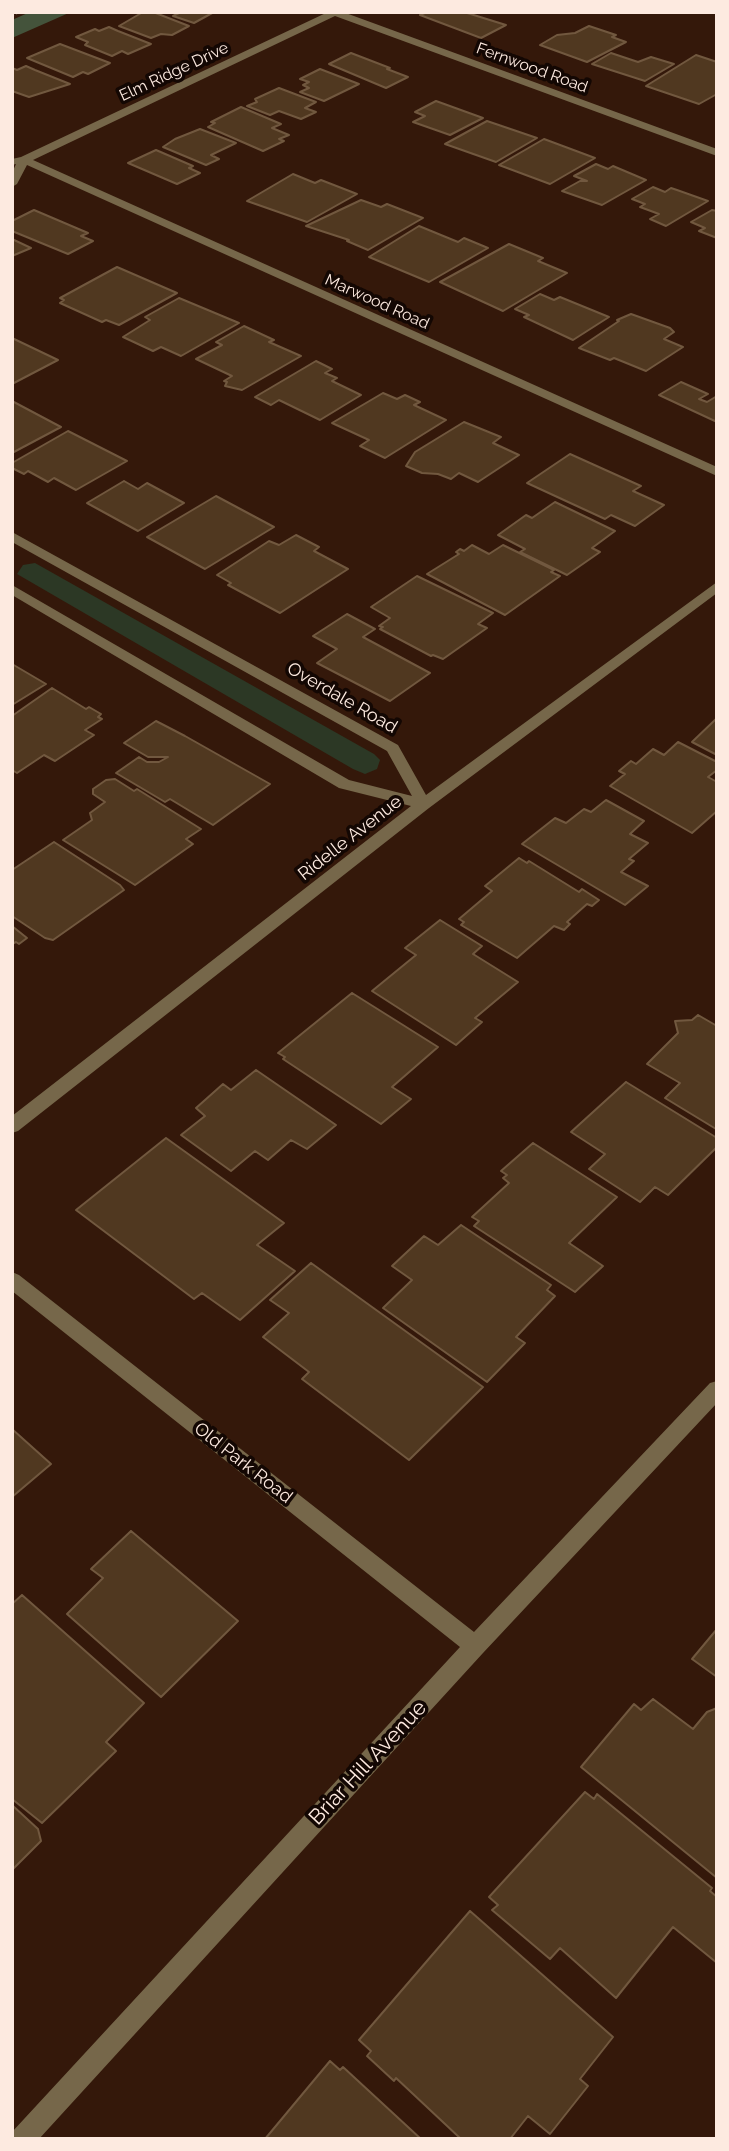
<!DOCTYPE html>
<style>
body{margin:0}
#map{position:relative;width:729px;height:2151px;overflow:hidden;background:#34180a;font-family:Raleway,sans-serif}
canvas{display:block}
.frame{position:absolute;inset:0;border:14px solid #fdeae0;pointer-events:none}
</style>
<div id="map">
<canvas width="729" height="2151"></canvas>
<div class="frame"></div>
</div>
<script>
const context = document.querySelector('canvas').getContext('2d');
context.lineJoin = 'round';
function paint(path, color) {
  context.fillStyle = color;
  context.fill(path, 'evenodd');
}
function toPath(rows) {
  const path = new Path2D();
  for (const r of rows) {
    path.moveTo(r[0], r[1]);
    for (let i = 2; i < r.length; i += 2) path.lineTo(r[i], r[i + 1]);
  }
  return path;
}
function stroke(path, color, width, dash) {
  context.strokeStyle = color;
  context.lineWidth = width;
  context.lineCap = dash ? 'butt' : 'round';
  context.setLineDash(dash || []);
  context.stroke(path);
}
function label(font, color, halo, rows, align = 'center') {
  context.font = font + ' Raleway,sans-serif';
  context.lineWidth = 7;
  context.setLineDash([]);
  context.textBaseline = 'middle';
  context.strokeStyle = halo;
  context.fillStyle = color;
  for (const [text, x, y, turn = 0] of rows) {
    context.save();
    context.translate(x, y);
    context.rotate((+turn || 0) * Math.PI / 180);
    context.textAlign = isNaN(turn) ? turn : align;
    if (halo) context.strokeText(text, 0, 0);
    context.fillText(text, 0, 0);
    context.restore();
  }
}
paint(toPath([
 [35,563,374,754,380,760,377,769,365,774,353,769,17,574,23,565]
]), '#2c3825');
paint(toPath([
 [30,12,71,12,12,38,12,20]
]), '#44533b');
const building = toPath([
 [143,12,153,12,189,26,172,35,161,34,151,38,119,26,143,12],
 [181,12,214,12,194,23,173,16,181,12],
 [427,12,464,12,506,25,481,38,420,15,427,12],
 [589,26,616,35,612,37,626,42,587,62,540,45,557,35,575,33,589,26],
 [109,27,118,31,151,44,128,54,122,51,112,56,85,45,88,42,76,37,95,29,99,31,109,27],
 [60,44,110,63,88,74,83,72,73,77,27,58,60,44],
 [351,53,390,68,387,69,408,77,386,88,329,64,351,53],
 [611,53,638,62,651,57,674,64,645,81,592,64,611,53],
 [696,55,717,62,717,94,699,104,646,86,696,55],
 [26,66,35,70,70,84,29,97,12,91,12,68,17,70,26,66],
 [320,69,359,84,324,101,300,92,309,88,303,85,309,82,300,79,320,69],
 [279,88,316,102,305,108,316,112,301,119,279,111,270,115,247,106,257,102,255,99,279,88],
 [436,101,483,118,450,135,413,122,425,116,415,112,436,101],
 [241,107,281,124,272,128,289,135,279,139,284,141,263,151,208,127,215,123,211,122,241,107],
 [487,121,537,138,496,162,445,144,487,121],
 [200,129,236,143,211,155,219,159,206,165,163,147,175,139,200,129],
 [544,139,595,158,550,184,499,165,544,139],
 [156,150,193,166,189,168,200,173,177,184,128,163,156,150],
 [596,164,608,169,613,166,646,180,602,205,562,191,580,181,587,181,574,176,596,164],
 [293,174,315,183,321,180,357,194,307,222,247,201,293,174],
 [653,187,665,192,671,188,677,190,708,201,666,226,650,219,659,214,640,207,645,204,632,199,653,187],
 [361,200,381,207,387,204,423,218,368,250,347,241,349,240,306,226,361,200],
 [34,210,88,233,81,236,93,241,68,254,12,231,12,221,34,210],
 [712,210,717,211,717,238,699,231,705,228,691,222,712,210],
 [419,226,458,242,464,238,488,248,429,282,369,257,419,226],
 [12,239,31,248,12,256,12,239],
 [509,244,543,258,538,261,567,273,503,311,440,282,509,244],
 [117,267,177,293,119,325,106,320,102,322,60,303,64,300,60,298,117,267],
 [540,294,554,300,560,297,609,317,573,340,524,317,529,315,515,309,540,294],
 [179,298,239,323,181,356,161,347,153,351,123,337,150,320,145,317,179,298],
 [631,314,670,328,674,332,664,339,683,347,646,371,614,358,610,360,579,348,619,321,617,320,631,314],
 [244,326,274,340,269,342,301,356,242,390,225,386,227,382,224,381,232,376,196,359,222,345,216,342,244,326],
 [12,338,58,360,12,384,12,338],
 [316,361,332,369,325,373,337,378,332,381,361,395,320,420,279,400,271,405,255,397,316,361],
 [681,382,708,394,699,399,707,402,717,396,717,422,659,395,681,382],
 [383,393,397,399,405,395,420,402,414,405,446,420,385,458,360,446,369,440,332,423,383,393],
 [12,401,61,427,12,453,12,401],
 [464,422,501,437,493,443,519,455,478,482,459,473,451,479,438,474,422,473,406,466,415,452,464,422],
 [68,431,127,461,76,490,54,478,48,482,28,471,24,474,12,468,12,463,68,431],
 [570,454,641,486,633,491,664,505,635,526,611,515,605,519,527,483,570,454],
 [124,481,138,489,147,483,184,503,138,531,87,503,124,481],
 [216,496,274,527,205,569,147,537,216,496],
 [555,502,615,531,592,548,600,552,567,575,520,552,525,549,498,535,526,515,532,518,555,502],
 [296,535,319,547,314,551,348,569,280,613,228,585,231,583,217,575,269,541,279,545,296,535],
 [472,545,489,554,503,545,554,570,551,572,560,576,505,615,427,574,459,554,456,552,460,549,464,551,472,545],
 [417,576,493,613,478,624,487,628,443,659,433,655,431,656,380,629,383,627,379,626,390,618,371,607,417,576],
 [347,614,375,629,363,637,430,673,390,701,317,663,337,649,313,636,347,614],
 [12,664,46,684,12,705,12,664],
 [52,688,86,709,89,707,101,714,98,717,102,719,85,730,94,735,55,761,44,755,17,773,12,770,12,716,52,688],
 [717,718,717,755,692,742,717,718],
 [156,721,185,736,270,784,213,825,170,799,165,802,116,773,139,757,147,762,159,762,168,757,148,757,124,743,156,721],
 [678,742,717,762,717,770,708,777,717,782,717,811,692,833,610,786,625,774,619,771,631,761,636,764,653,749,664,755,678,742],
 [115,779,134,791,137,789,201,829,186,839,193,844,135,885,63,840,92,820,90,813,105,802,93,794,93,789,106,780,115,779],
 [606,800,644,821,630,834,648,843,629,859,634,861,621,872,648,886,625,905,522,844,555,818,566,823,584,809,591,812,606,800],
 [54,842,120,885,124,890,53,940,45,938,12,916,12,870,54,842],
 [519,858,527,863,529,861,579,892,582,889,599,900,592,906,587,904,567,922,570,924,564,930,554,926,517,958,461,925,464,922,459,919,492,891,485,886,519,858],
 [440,920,482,946,473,954,518,982,475,1018,482,1022,456,1045,372,991,416,955,405,948,440,920],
 [12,926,27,938,19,944,16,942,12,944,12,926],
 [352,993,438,1047,392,1087,411,1099,381,1124,283,1059,285,1057,278,1053,352,993],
 [698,1015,717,1026,716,1129,665,1098,680,1083,647,1064,678,1033,675,1021,692,1020,698,1015],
 [256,1070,336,1125,307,1149,291,1140,268,1160,255,1151,231,1171,181,1135,205,1116,196,1108,223,1084,231,1090,256,1070],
 [626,1082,717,1138,717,1147,668,1195,655,1187,640,1202,589,1169,605,1154,571,1132,626,1082],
 [166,1138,284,1223,257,1245,295,1271,240,1320,202,1293,194,1299,76,1210,166,1138],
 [533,1143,617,1197,569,1243,603,1266,575,1292,474,1226,479,1221,472,1217,509,1183,503,1178,507,1175,501,1171,533,1143],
 [461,1225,551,1285,547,1290,555,1296,516,1337,525,1343,487,1382,383,1308,412,1280,392,1266,424,1236,438,1245,461,1225],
 [311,1263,483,1387,409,1460,302,1379,309,1372,263,1337,289,1313,270,1300,311,1263],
 [12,1429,51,1464,12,1497,12,1429],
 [131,1531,238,1621,161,1697,67,1614,103,1578,91,1569,131,1531],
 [22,1595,144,1703,106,1742,116,1751,42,1823,12,1799,12,1604,22,1595],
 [717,1629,717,1677,692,1659,717,1629],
 [653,1699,693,1729,707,1712,717,1708,717,1878,581,1767,634,1704,641,1710,653,1699],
 [585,1792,594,1799,597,1794,712,1888,710,1891,717,1897,717,1963,673,1927,616,1998,560,1948,550,1959,492,1910,498,1905,489,1897,585,1792],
 [12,1805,38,1829,41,1841,12,1870,12,1805],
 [470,1911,613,2037,580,2079,588,2086,550,2134,528,2116,510,2139,461,2139,396,2078,394,2081,367,2056,371,2051,359,2040,470,1911],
 [330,2061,340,2070,343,2067,421,2139,265,2139,330,2061]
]);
paint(building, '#503820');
stroke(building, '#71583f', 2);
stroke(toPath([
 [12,15,19,12]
]), '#866d61', 2.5, [2, 2]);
paint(toPath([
 [328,12,343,12,717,149,717,156,335,16,33,160,717,467,717,476,27,165,17,184,12,187,12,173,16,164,12,165,12,159,21,157,328,12],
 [12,532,398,745,426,795,717,582,717,593,429,808,18,1131,12,1133,12,1116,411,806,339,788,12,595,12,585,349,780,412,796,387,751,12,542,12,532],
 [12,1272,19,1275,474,1632,710,1383,717,1381,717,1403,483,1653,39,2139,12,2139,12,2132,460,1647,12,1291,12,1272]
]), '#76674a');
label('16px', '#fdeae0', '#130703', [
 ["Fernwood Road",532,68,20],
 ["Elm Ridge Drive",174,72,-25],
 ["Marwood Road",377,302,24]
]);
label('18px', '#fdeae0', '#130703', [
 ["Overdale Road",342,698,30],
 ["Ridelle Avenue",350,838,-38],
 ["Old Park Road",243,1463,38]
]);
label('21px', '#fdeae0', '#130703', [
 ["Briar Hill Avenue",368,1763,-47]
]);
</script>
